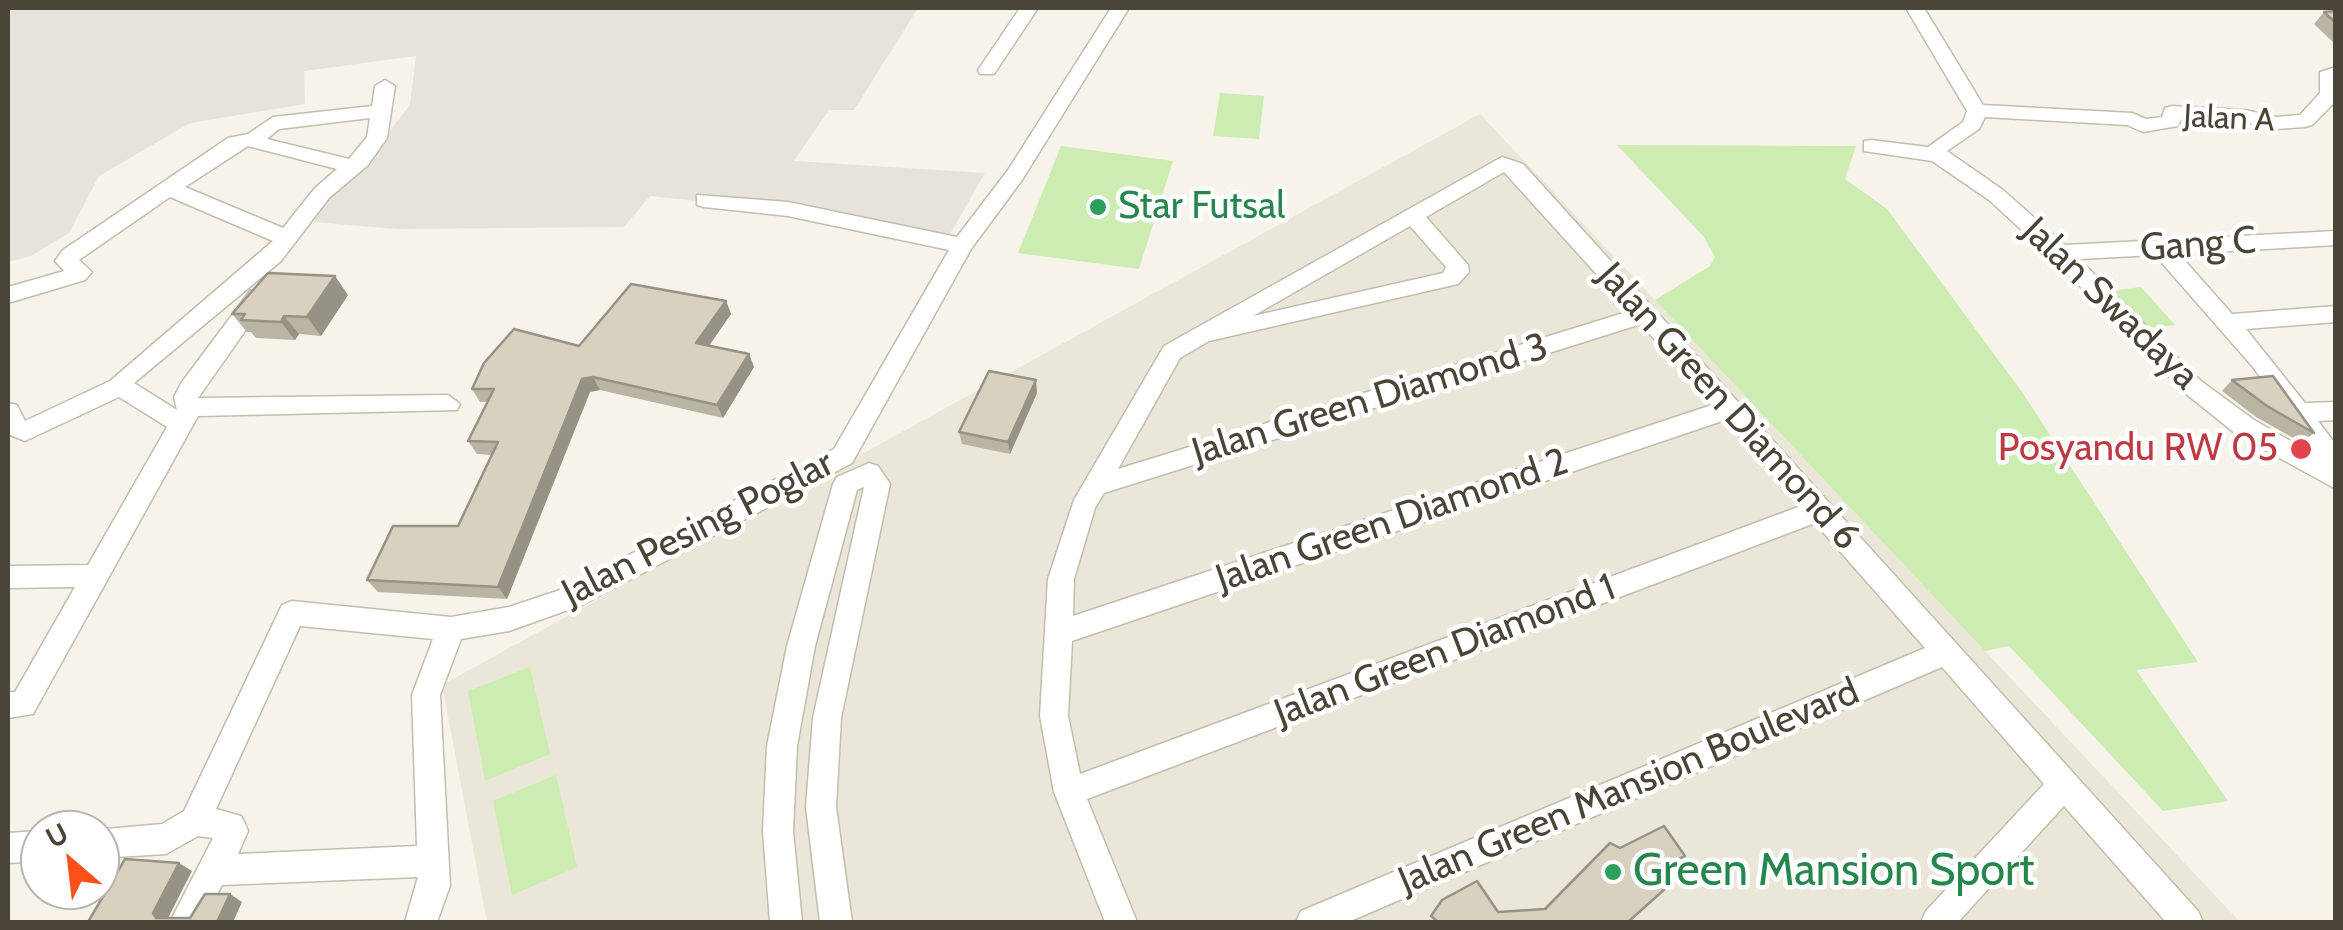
<!DOCTYPE html>
<style>
body{margin:0}
#map{position:relative;width:2343px;height:930px;overflow:hidden;background:#f6f3eb;font-family:Cabin,sans-serif}
canvas{display:block}
.frame{position:absolute;inset:0;border:10px solid #4b4538;pointer-events:none}
.north{position:absolute;left:20px;top:810px;width:100px;height:100px;box-sizing:border-box;background:#fff;border:2px solid #b7b5af;border-radius:50%;rotate:332deg;font-size:28px;font-weight:700;line-height:40px;text-align:center;color:#4b4538}
.north::after{content:'';display:block;margin:auto;width:35px;height:45px;background:#ff4f18;clip-path:polygon(50% 0,100% 100%,50% 72%,0 100%)}
</style>
<div id="map">
<canvas width="2343" height="930"></canvas>
<div class="frame"></div>
<div class="north">U</div>
</div>
<script>
const context = document.querySelector('canvas').getContext('2d');
context.lineJoin = 'round';
function paint(path, color) {
  context.fillStyle = color;
  context.fill(path, 'evenodd');
}
function toPath(rows) {
  const path = new Path2D();
  for (const r of rows) {
    path.moveTo(r[0], r[1]);
    for (let i = 2; i < r.length; i += 2) path.lineTo(r[i], r[i + 1]);
  }
  return path;
}
function stroke(path, color, width, dash) {
  context.strokeStyle = color;
  context.lineWidth = width;
  context.lineCap = dash ? 'butt' : 'round';
  context.setLineDash(dash || []);
  context.stroke(path);
}
function label(font, color, halo, rows, align = 'center') {
  context.font = font + ' Cabin,sans-serif';
  context.lineWidth = 9;
  context.setLineDash([]);
  context.textBaseline = 'middle';
  context.strokeStyle = halo;
  context.fillStyle = color;
  for (const [text, x, y, turn = 0] of rows) {
    context.save();
    context.translate(x, y);
    context.rotate((+turn || 0) * Math.PI / 180);
    context.textAlign = isNaN(turn) ? turn : align;
    if (halo) context.strokeText(text, 0, 0);
    context.fillText(text, 0, 0);
    context.restore();
  }
}
paint(toPath([
 [1480,114,2240,922,487,922,442,685]
]), '#eae6d8');
paint(toPath([
 [8,8,918,8,854,110,829,110,794,161,985,173,943,246,782,210,650,196,624,227,397,229,314,222,332,186,377,147,410,105,416,56,304,71,305,104,190,123,99,176,69,233,31,256,8,262]
]), '#e6e2dc');
paint(toPath([
 [1220,93,1264,96,1259,139,1213,136],
 [1617,145,1856,146,1845,179,1887,209,2022,392,2198,662,2136,670,2228,801,2163,811,2009,646,1985,651,1655,300,1710,266,1715,257,1704,237],
 [1061,146,1173,161,1139,269,1018,253],
 [2141,287,2175,325,2143,329,2110,291],
 [530,667,550,754,485,781,468,691],
 [556,775,577,867,512,895,493,801]
]), '#cdecb2');
const street = toPath([
 [1020,8,1038,8,994,74,980,74,978,70,1020,8],
 [1111,8,1129,8,1022,180,971,249,852,463,582,605,509,631,461,639,440,695,450,886,437,922,405,922,418,877,222,885,203,922,170,922,213,838,198,836,166,854,100,858,100,830,95,830,162,824,184,811,282,605,292,601,451,617,509,607,563,589,834,449,949,250,788,216,704,207,697,205,697,195,788,202,957,237,1008,170,1111,8],
 [300,626,433,639,412,695,417,846,238,854,248,831,244,821,241,816,216,809,300,626],
 [1906,8,1924,8,1983,105,2132,113,2146,119,2162,117,2165,108,2172,106,2245,110,2276,117,2300,115,2320,93,2320,72,2336,67,2336,101,2312,125,2305,127,2276,129,2245,122,2181,119,2178,126,2143,132,2127,125,1985,117,1979,129,1947,151,2003,190,2065,245,2336,231,2336,245,2179,254,2232,314,2336,306,2336,322,2246,329,2305,403,2336,402,2336,420,2318,421,2336,445,2336,489,2236,434,2185,393,2052,258,1989,200,1932,161,1864,151,1864,141,1871,140,1928,147,1963,122,1967,111,1906,8],
 [2155,255,2253,367,2315,455,2254,420,2201,381,2079,259,2155,255],
 [385,80,395,86,387,138,368,165,329,198,281,261,134,383,177,410,174,397,182,382,250,291,258,289,269,297,198,398,448,395,460,404,457,410,198,416,33,714,8,718,8,692,15,692,75,587,8,588,8,566,88,565,167,427,119,397,25,441,8,434,8,403,17,405,25,421,110,381,273,241,170,197,79,260,92,272,85,280,8,303,8,287,64,271,55,261,63,250,228,138,248,134,273,117,372,106,375,86,385,80],
 [370,118,367,137,349,159,267,139,279,129,370,118],
 [248,146,337,169,315,188,283,228,185,187,248,146],
 [1502,157,1523,164,2198,911,2203,922,2166,922,2064,806,1958,922,1921,922,1926,911,2044,784,1942,667,1348,922,1296,922,1301,911,1925,648,1815,523,1087,799,1137,922,1105,922,1054,792,1040,716,1048,579,1074,500,1164,346,1502,157],
 [1504,172,1630,311,1118,469,1180,358,1209,341,1458,284,1469,272,1468,265,1426,217,1504,172],
 [1410,226,1446,267,1443,273,1253,316,1410,226],
 [1641,324,1712,405,1073,616,1074,579,1095,508,1104,493,1641,324],
 [1725,420,1801,506,1080,774,1068,716,1072,641,1725,420],
 [869,463,878,466,890,484,841,718,836,807,852,922,820,922,806,807,813,718,864,487,857,490,815,646,797,746,793,831,802,922,770,922,763,831,767,746,787,646,833,484,837,477,869,463],
 [40,831,40,861,8,863,8,833,40,831]
]);
stroke(street, '#c2bdac', 3);
paint(street, '#fff');
paint(toPath([
 [2336,11,2336,43,2334,43,2314,24,2324,12],
 [348,295,321,336,299,334,295,340,256,338,251,332,247,332,232,314],
 [726,301,731,314,709,345,749,354,754,367,723,418,600,390,590,392,507,599,378,592,367,580,458,526,492,455,477,454,468,441,488,402,480,402,472,389,579,346],
 [2232,380,2314,433,2302,443,2256,417,2222,391],
 [1037,393,1010,454,962,444,959,432]
]), '#bab4a4');
paint(toPath([
 [335,276,348,295,321,336,307,317],
 [726,301,731,314,702,356,696,343],
 [284,316,299,334,295,340,281,322],
 [749,354,754,367,723,418,717,405],
 [593,377,600,390,590,392,507,599,498,587,582,379],
 [1036,380,1037,393,1010,454,1008,442],
 [1685,856,1681,861,1648,877,1652,872],
 [179,863,192,871,167,920,156,918,153,913],
 [230,894,242,902,233,922,217,922]
]), '#979286');
const building = toPath([
 [2336,11,2336,23,2324,12,2336,11],
 [268,273,335,276,307,317,284,316,281,322,241,320,245,314,232,314,268,273],
 [631,284,726,301,696,343,749,354,717,405,593,377,582,379,498,587,367,580,393,526,458,526,498,442,468,441,494,389,472,389,484,363,514,329,579,346,631,284],
 [989,371,1036,380,1008,442,959,432,989,371],
 [2273,376,2314,433,2267,406,2232,380,2273,376],
 [1664,826,1685,856,1652,872,1666,888,1628,922,1438,922,1431,916,1442,900,1477,881,1498,912,1545,909,1610,843,1620,848,1664,826],
 [125,859,179,863,153,913,156,918,190,918,205,894,230,894,217,922,88,922,125,859]
]);
paint(building, '#d8d1bf');
stroke(building, '#979286', 2.5);
for (const [x, y, r, color] of [
 [1098,207,10,"#2e9e5b"],
 [2301,449,12,"#e0444e"],
 [1613,872,10,"#2e9e5b"]
]) {
  const dot = new Path2D();
  dot.arc(x, y, r, 0, 2 * Math.PI);
  context.fillStyle = color;
  context.fill(dot);
  stroke(dot, '#fff', 4);
}
label('32px', '#4b4538', '#fff', [
 ["Jalan A",2229,119,3]
]);
label('38px', '#27864d', '#fff', [
 ["Star Futsal",1118,207]
], 'left');
label('38px', '#4b4538', '#fff', [
 ["Gang C",2198,245,-4],
 ["Jalan Swadaya",2110,304,44],
 ["Jalan Green Diamond 3",1370,400,-17],
 ["Jalan Green Diamond 6",1728,407,48],
 ["Jalan Green Diamond 2",1392,521,-19],
 ["Jalan Pesing Poglar",698,529,-27],
 ["Jalan Green Diamond 1",1445,651,-21],
 ["Jalan Green Mansion Boulevard",1629,787,-23]
]);
label('38px', '#be3a42', '#fff', [
 ["Posyandu RW 05",2278,449]
], 'right');
label('45px', '#27864d', '#fff', [
 ["Green Mansion Sport",1633,872]
], 'left');
</script>
